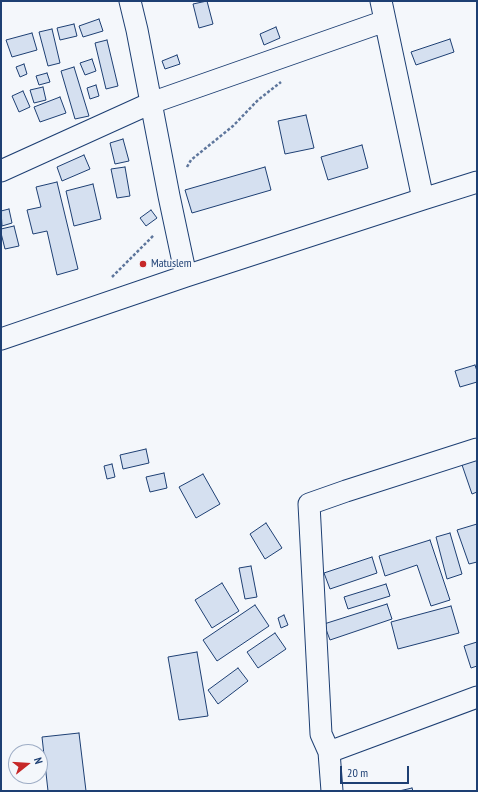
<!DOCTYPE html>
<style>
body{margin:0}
#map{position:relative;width:478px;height:792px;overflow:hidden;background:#f4f7fb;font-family:"PT Sans Narrow",sans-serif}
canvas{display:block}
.frame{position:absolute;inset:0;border:2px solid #1d3f73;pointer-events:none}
.north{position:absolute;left:8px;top:744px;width:40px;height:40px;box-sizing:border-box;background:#f4f7fb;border:1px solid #9eadc5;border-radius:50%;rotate:73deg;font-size:11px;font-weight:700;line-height:16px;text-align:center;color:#1d3f73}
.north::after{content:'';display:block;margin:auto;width:14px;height:18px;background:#c62828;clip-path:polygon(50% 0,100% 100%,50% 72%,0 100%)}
.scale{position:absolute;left:340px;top:766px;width:69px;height:18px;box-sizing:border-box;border:2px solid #1d3f73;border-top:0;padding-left:5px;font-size:12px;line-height:14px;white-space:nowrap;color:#1d3f73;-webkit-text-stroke:3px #f4f7fb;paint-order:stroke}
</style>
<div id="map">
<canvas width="478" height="792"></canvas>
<div class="frame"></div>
<div class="north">N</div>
<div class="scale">20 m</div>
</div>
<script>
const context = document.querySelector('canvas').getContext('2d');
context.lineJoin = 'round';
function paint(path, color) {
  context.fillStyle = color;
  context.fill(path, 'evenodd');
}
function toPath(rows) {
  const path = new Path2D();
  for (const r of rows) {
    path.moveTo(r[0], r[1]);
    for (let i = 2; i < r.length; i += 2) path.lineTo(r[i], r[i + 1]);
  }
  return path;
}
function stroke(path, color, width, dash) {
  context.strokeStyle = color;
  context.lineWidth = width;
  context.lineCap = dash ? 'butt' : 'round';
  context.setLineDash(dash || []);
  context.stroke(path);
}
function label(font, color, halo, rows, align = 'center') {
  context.font = font + ' "PT Sans Narrow",sans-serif';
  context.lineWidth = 3;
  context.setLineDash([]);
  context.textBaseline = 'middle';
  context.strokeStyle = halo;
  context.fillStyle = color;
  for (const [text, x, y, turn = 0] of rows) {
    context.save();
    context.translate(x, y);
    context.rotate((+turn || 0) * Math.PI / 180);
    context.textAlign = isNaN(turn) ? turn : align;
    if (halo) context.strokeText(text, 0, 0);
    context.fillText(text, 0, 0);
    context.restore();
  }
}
const building = toPath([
 [207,1,213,24,199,28,193,4,207,1],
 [99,19,103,31,83,37,79,26,99,19],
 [74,24,77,36,60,40,57,28,74,24],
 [276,27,280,38,264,45,260,34,276,27],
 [52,29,60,63,48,66,39,32,52,29],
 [32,33,37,50,12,57,6,40,32,33],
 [450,39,454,52,416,65,411,52,450,39],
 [107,40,118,86,106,89,95,43,107,40],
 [177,55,180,64,165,69,162,61,177,55],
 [92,59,96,71,85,75,80,63,92,59],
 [24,64,27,74,20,77,16,67,24,64],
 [74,67,89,116,75,119,61,71,74,67],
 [47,73,50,82,39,85,36,76,47,73],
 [96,85,99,96,90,99,87,88,96,85],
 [43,87,46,100,34,103,30,90,43,87],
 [23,91,30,107,19,112,12,96,23,91],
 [60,97,66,113,40,122,34,107,60,97],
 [306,115,314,148,285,154,278,121,306,115],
 [123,139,129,161,115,164,110,143,123,139],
 [362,145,368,168,328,180,321,157,362,145],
 [84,155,90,169,62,181,57,167,84,155],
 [125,167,130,196,117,198,111,169,125,167],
 [265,167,271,190,192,213,185,190,265,167],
 [57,182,78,269,57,275,47,231,33,234,27,210,41,207,36,187,57,182],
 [93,184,101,219,74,226,66,191,93,184],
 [9,209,12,223,2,226,1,211,9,209],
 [151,210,157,218,146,226,140,218,151,210],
 [14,226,19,246,5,249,1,233,1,229,14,226],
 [475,365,477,371,477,382,460,387,455,371,475,365],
 [146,449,149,463,123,469,120,455,146,449],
 [477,456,477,492,472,494,461,462,477,456],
 [112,464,115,477,107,479,104,466,112,464],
 [164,473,167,488,150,492,146,477,164,473],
 [203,474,220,504,196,518,179,487,203,474],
 [266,523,282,548,265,559,250,534,266,523],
 [477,524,477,562,469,564,457,530,477,524],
 [450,533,462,574,447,579,436,537,450,533],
 [430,540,450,600,431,606,417,565,385,576,379,556,430,540],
 [372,557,377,573,330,589,324,573,372,557],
 [251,566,257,597,245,599,239,568,251,566],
 [222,583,239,611,212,628,195,600,222,583],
 [386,584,390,596,348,609,344,597,386,584],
 [387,604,392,619,330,640,324,624,387,604],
 [255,605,269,626,217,661,203,640,255,605],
 [451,606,459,633,398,649,391,622,451,606],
 [284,615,288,625,281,628,278,618,284,615],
 [275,633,286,649,258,668,247,652,275,633],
 [477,642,477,666,471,668,464,646,477,642],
 [197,652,208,716,179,720,168,657,197,652],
 [238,668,248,681,218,704,208,690,238,668],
 [79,733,86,791,48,791,42,737,79,733],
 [412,788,413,791,399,791,412,788]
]);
paint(building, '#d5e0f0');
stroke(building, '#1d3f73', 1);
const street = toPath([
 [130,1,137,30,169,196,186,276],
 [381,1,423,199],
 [1,171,151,103,385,21],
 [1,339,186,276,423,199,477,182],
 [329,752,477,697],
 [332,791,329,752,321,734,309,504,346,491,477,449]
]);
stroke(street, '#1d3f73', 23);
stroke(toPath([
 [187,167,191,160,233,126,258,100,281,82],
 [112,277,154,235]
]), '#5e769c', 2.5, [3, 2]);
stroke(street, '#f4f7fb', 21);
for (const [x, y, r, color] of [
 [143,264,4,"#c62828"]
]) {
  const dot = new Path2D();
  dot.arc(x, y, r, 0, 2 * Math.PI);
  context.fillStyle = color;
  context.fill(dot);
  stroke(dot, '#f4f7fb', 1.5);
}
label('12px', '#1d3f73', '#f4f7fb', [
 ["Matuslem",151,264]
], 'left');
</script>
